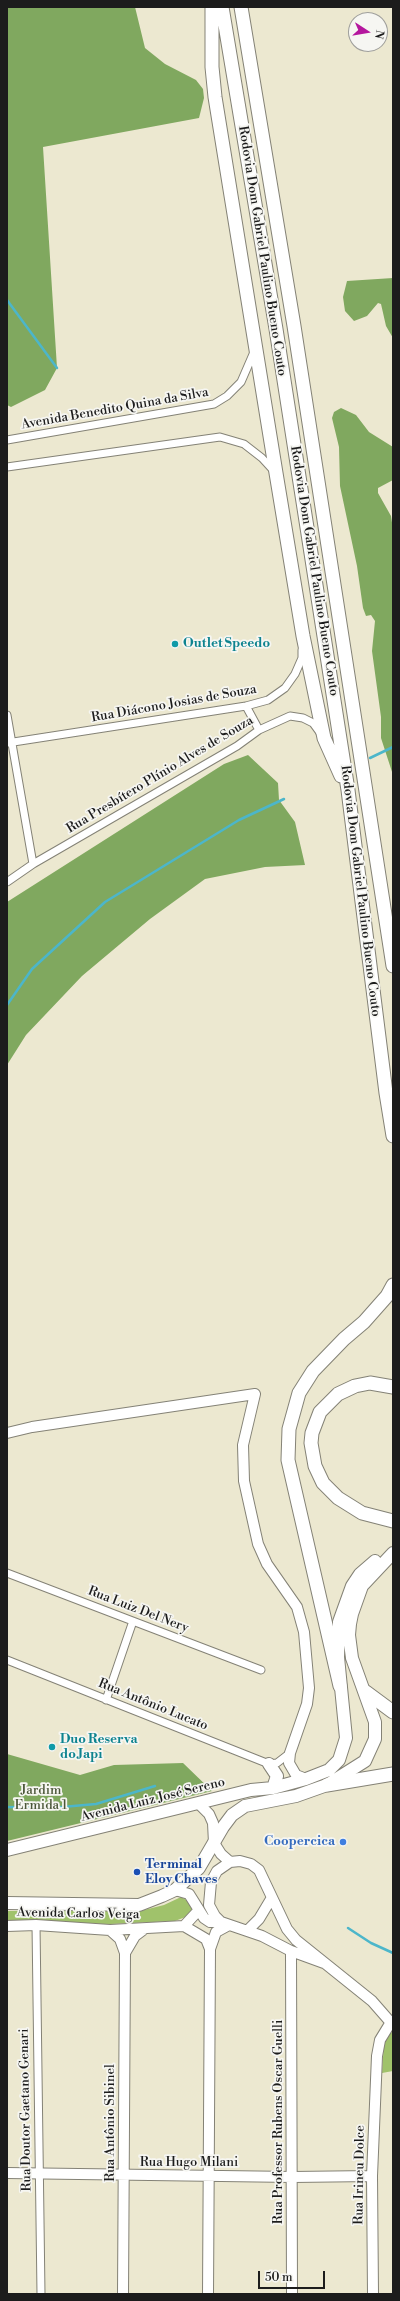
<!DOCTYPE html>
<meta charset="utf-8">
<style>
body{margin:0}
#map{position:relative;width:400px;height:2301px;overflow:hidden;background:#ece8d0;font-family:"Libre Bodoni",serif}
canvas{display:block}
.frame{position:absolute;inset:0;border:8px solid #1c1c1c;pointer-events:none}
.north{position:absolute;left:348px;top:12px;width:40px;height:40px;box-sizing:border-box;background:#f6f6f2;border:1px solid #9f9f9c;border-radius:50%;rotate:102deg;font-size:11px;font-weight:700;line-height:16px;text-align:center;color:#1c1c1c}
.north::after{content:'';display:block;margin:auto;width:14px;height:18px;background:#b5179e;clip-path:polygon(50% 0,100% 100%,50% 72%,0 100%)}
.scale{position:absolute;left:258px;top:2271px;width:67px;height:18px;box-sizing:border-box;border:2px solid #1c1c1c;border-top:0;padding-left:5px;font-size:12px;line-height:14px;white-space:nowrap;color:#1c1c1c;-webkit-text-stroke:3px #f6f6f2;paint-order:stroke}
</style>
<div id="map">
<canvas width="400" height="2301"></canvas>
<div class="frame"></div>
<div class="north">N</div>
<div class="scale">50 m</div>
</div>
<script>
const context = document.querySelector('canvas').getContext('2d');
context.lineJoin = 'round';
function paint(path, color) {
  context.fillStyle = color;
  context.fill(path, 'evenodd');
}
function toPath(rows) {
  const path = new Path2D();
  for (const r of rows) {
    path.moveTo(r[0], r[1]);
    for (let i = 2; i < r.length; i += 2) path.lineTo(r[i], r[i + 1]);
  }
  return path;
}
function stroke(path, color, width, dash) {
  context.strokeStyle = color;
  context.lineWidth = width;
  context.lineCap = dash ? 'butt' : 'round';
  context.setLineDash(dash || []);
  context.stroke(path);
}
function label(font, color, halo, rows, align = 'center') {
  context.font = font + ' "Libre Bodoni",serif';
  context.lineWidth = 3.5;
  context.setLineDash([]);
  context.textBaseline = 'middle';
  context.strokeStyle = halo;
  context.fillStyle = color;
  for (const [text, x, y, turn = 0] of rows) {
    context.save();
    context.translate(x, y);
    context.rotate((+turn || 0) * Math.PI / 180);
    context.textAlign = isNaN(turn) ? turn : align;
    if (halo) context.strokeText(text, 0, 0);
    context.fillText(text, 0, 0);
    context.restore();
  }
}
paint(toPath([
 [181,1897,188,1901,192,1910,188,1916,175,1921,111,1924,7,1923,7,1911,140,1911,164,1905],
 [390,2030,393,2035,393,2071,382,2073,384,2042]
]), '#a0c26b');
paint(toPath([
 [7,7,135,7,145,48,165,64,196,80,203,89,204,98,199,118,43,147,57,368,45,390,11,407,7,405],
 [393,278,393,338,386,326,381,304,378,303,367,316,354,321,345,311,343,297,347,281],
 [341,408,356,415,369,432,393,447,393,480,378,488,378,493,391,516,393,529,393,775,381,738,381,717,372,651,375,621,371,615,366,616,363,608,357,566,340,486,339,447,332,418,334,412],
 [248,755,278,783,279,800,295,822,305,865,265,867,205,879,150,919,82,976,26,1035,7,1065,7,902,224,764],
 [7,1754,80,1775,114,1765,183,1763,212,1791,7,1841]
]), '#80a85f');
stroke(toPath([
 [7,300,57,368],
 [370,758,393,747],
 [7,1005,32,969,105,902,239,820,284,799],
 [7,1807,51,1808,96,1804,155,1786],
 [348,1928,371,1943,393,1953]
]), '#4cb6ca', 2.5);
const street = toPath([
 [7,440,214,404,227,396,241,382,254,352],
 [7,467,220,437,244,444,262,458,273,470],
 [246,706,259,730],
 [7,715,33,864],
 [7,743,246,706,268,700,285,688,295,674,302,658,302,650],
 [7,882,33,864,237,746,259,730,290,716,303,718,313,723,321,734],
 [7,1573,261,1670],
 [7,1660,269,1764,277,1763,290,1753],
 [106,1700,133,1621],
 [36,1925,41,2294]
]);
const secondary = toPath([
 [7,1433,32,1427,255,1394,243,1445,244,1481,258,1544,267,1564,297,1607,304,1632,309,1688,307,1704,290,1753,289,1763,296,1775,306,1779],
 [198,1803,209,1814,213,1823,214,1843,221,1854,230,1862],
 [175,1890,189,1894,204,1918,210,1922,221,1922],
 [7,1926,36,1925,110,1930,184,1926,206,1939,210,1949],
 [184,1926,198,1911],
 [110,1930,120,1939,125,1953,123,2294],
 [247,1931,259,1919,271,1899],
 [291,1951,292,2294],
 [125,1953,135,1936,143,1930],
 [324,1963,291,1951,262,1936,221,1922,215,1916,209,1905,211,1882,217,1871,230,1862,240,1861,251,1864,259,1870,287,1929,296,1940,372,2001,393,2025],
 [7,2173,293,2177,372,2176],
 [208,2294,210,1949,216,1932,227,1926],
 [373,2294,372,2176,377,2056,380,2040,391,2022]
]);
const primary = toPath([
 [269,1764,277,1776,273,1788],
 [7,1850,251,1790,273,1788,306,1779,329,1770,339,1760,346,1738,338,1657,339,1622,352,1586,360,1574,375,1561],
 [7,1903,139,1905,162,1896,175,1890,199,1868,223,1827,232,1815,245,1806,296,1796,327,1785,365,1761,375,1739,375,1722,352,1658,349,1635,350,1624,352,1614,362,1586,393,1553]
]);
const highway = toPath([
 [212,7,212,67,215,97,276,473,303,636,324,738,341,776],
 [222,7,276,329,348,790,386,1093,393,1136],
 [241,7,294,326,393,966],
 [393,1387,370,1383,355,1386,338,1394,320,1412,312,1433,311,1443,315,1466,323,1483,338,1498,362,1513,393,1521],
 [340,1686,288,1460,289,1429,299,1393,313,1371,344,1339,364,1322,387,1296,393,1285],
 [366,1692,393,1712],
 [327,1785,393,1774]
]);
stroke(street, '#848276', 9);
stroke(secondary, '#848276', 12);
stroke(primary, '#848276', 14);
stroke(highway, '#848276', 15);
stroke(street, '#fff', 7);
stroke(secondary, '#fff', 10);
stroke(primary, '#fff', 12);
stroke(highway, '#fff', 13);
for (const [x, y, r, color] of [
 [175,644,4,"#0f9aa8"],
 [52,1747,4,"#0f9aa8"],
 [343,1842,4,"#3f7fe0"],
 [137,1872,4,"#1a4fb4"]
]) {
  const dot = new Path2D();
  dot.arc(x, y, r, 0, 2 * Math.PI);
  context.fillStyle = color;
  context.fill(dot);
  stroke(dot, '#f6f6f2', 1.5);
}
label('13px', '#1c1c1c', '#f6f6f2', [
 ["Rodovia Dom Gabriel Paulino Bueno Couto",262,251,81],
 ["Avenida Benedito Quina da Silva",115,409,-10],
 ["Rodovia Dom Gabriel Paulino Bueno Couto",314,571,81],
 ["Rua Diácono Josias de Souza",174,704,-10],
 ["Rua Presbítero Plínio Alves de Souza",160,775,-31],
 ["Rodovia Dom Gabriel Paulino Bueno Couto",360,891,83],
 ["Rua Luiz Del Nery",138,1610,21],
 ["Rua Antônio Lucato",153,1705,22],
 ["Avenida Luiz José Sereno",153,1800,-14],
 ["Avenida Carlos Veiga",78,1914,1],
 ["Rua Doutor Gaetano Genari",26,2110,-91],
 ["Rua Professor Rubens Oscar Guelli",279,2122,-90],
 ["Rua Antônio Sibinel",111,2123,-90],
 ["Rua Hugo Milani",189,2163],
 ["Rua Irineu Dolce",360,2175,-89]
]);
label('bold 13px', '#0d838f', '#f6f6f2', [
 ["Outlet Speedo",183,644],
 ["Duo Reserva",60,1740],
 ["do Japi",60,1755]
], 'left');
label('13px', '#4a5638', '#f6f6f2', [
 ["Jardim",41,1791],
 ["Ermida 1",41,1806]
]);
label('bold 13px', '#366cbe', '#f6f6f2', [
 ["Coopercica",335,1842]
], 'right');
label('bold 13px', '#164399', '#f6f6f2', [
 ["Terminal",145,1865],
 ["Eloy Chaves",145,1880]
], 'left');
</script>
